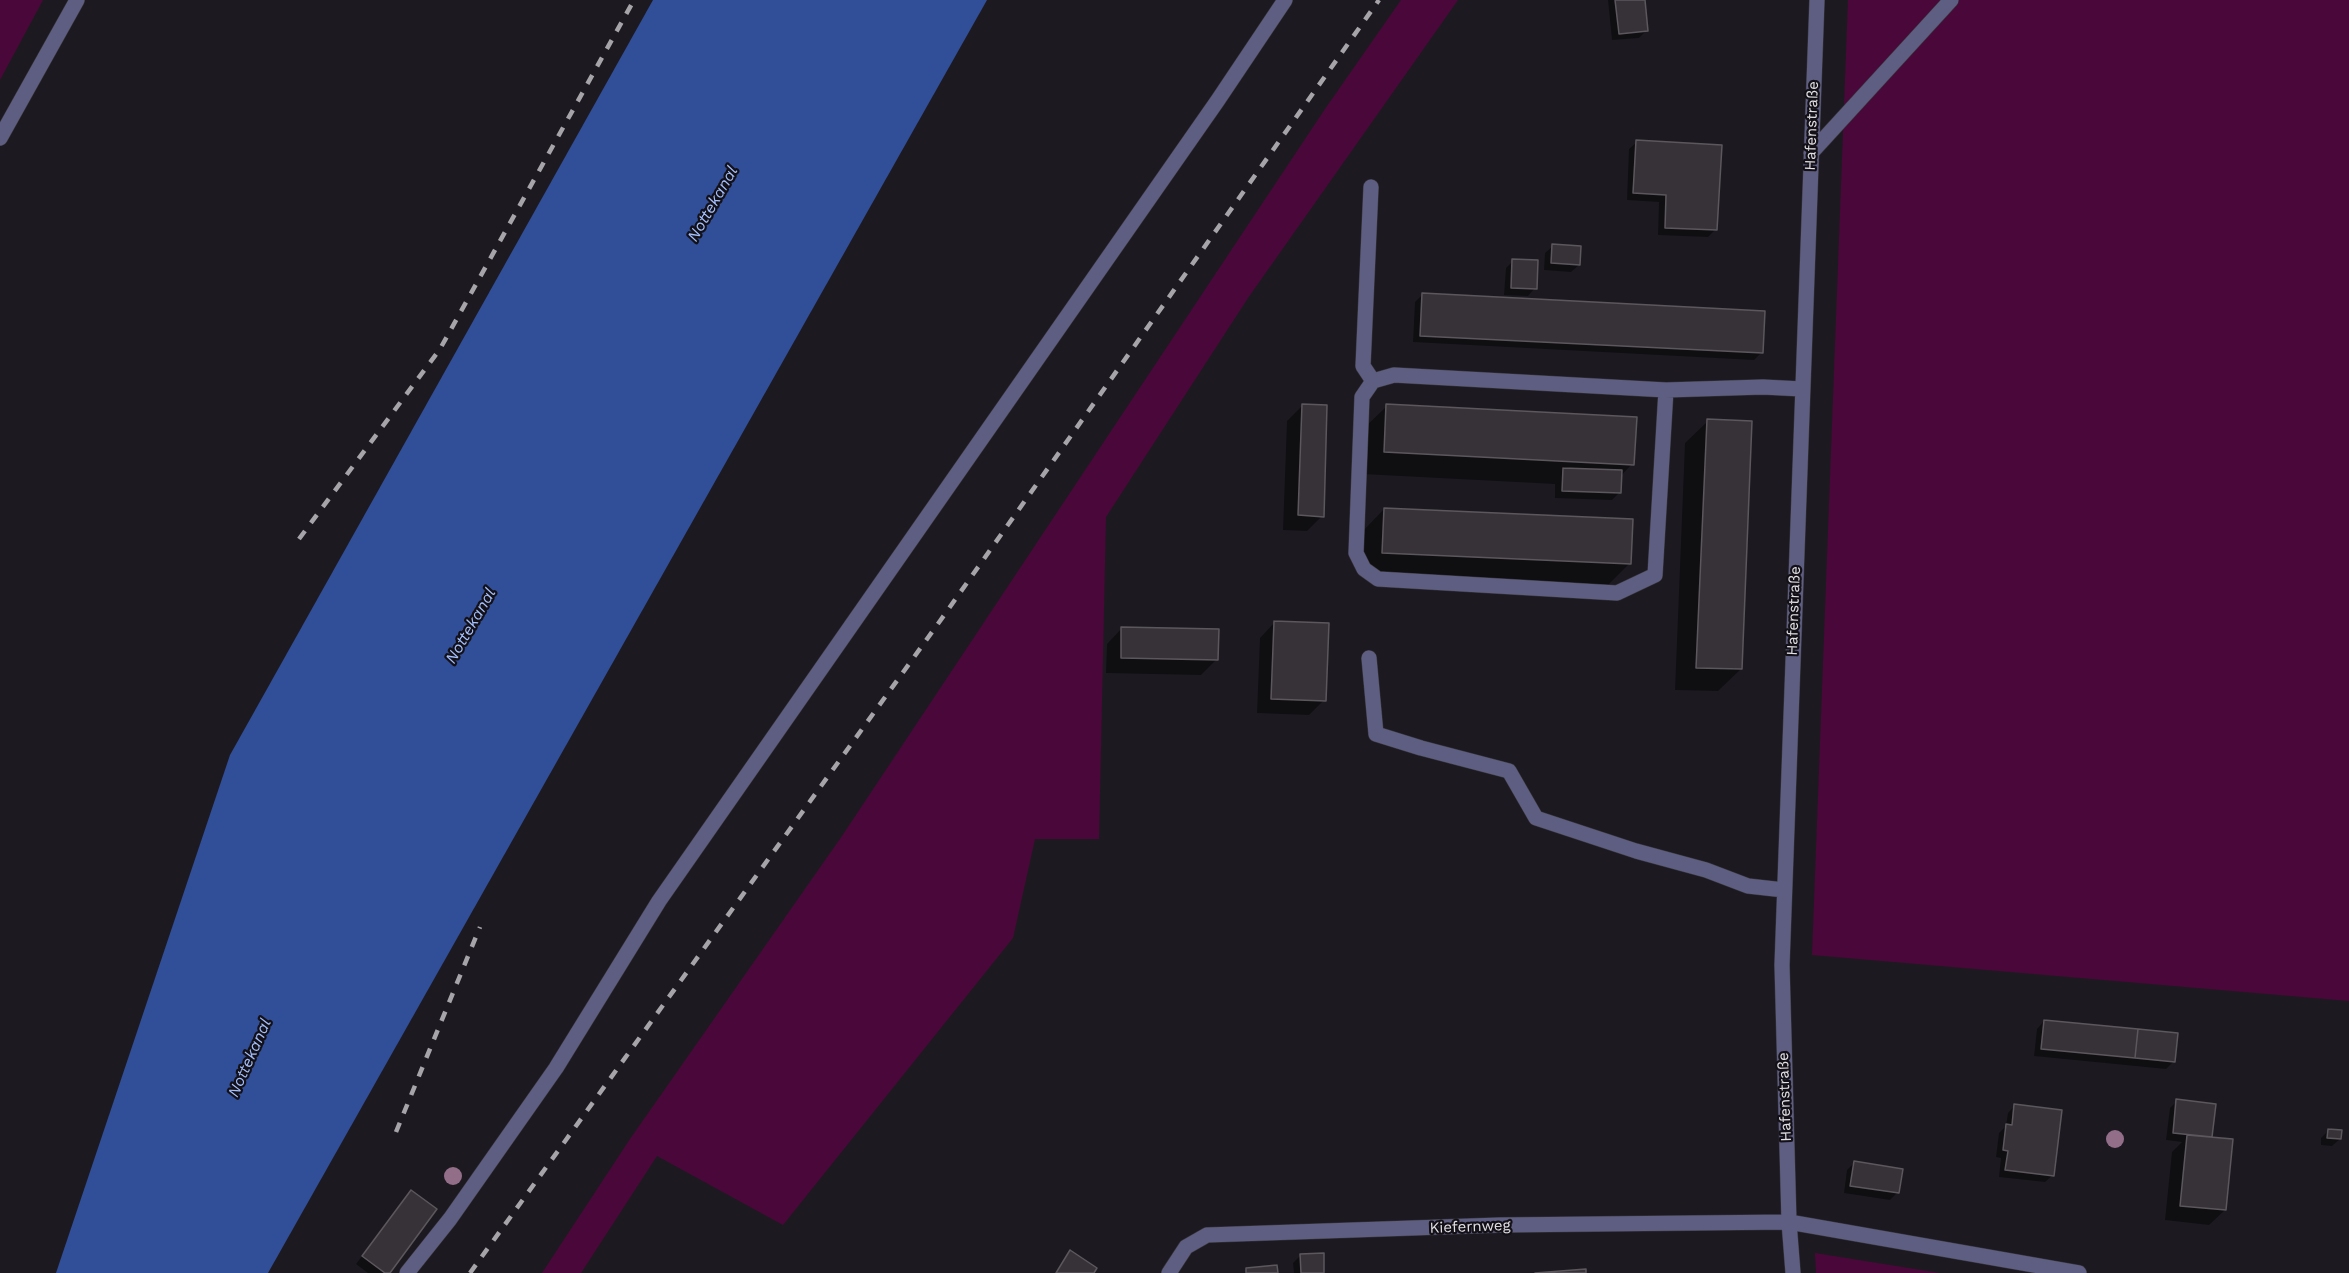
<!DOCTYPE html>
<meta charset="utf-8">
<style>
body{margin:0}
canvas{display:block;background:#1c1a20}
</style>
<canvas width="2349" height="1273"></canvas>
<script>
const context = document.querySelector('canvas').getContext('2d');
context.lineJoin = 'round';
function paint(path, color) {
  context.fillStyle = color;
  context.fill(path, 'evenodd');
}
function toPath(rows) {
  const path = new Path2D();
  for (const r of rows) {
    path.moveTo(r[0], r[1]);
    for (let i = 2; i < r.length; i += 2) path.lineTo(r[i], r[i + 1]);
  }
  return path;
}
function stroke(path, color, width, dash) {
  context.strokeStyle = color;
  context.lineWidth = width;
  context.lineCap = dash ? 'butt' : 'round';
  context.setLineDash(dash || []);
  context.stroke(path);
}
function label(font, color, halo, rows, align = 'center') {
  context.font = font + ' "Work Sans",sans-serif';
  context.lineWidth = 4.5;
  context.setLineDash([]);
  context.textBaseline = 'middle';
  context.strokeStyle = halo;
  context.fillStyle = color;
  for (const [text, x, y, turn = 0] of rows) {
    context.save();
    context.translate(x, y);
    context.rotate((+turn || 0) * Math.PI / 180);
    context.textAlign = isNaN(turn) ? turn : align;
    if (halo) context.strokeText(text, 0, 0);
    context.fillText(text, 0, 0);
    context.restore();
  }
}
paint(toPath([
 [0,0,43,0,0,80],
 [1401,0,1458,0,1248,298,1106,517,1099,839,1035,839,1013,938,783,1225,657,1156,581,1273,542,1273,630,1139,842,836,1325,109],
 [1848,0,2349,0,2349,1001,1812,955],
 [1815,1253,1940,1273,1816,1273]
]), '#4a0739');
paint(toPath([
 [653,0,987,0,268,1273,56,1273,230,755]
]), '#314e98');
paint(toPath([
 [1608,0,1643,0,1647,30,1639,38,1612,40],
 [1637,142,1716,229,1708,237,1658,235,1659,202,1627,200,1629,149],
 [1553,246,1579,265,1571,272,1544,270,1545,253],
 [1513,261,1535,288,1528,296,1504,295,1506,268],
 [1423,294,1761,353,1754,360,1413,342,1415,302],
 [1302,406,1322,516,1307,531,1283,530,1287,421],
 [1387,406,1632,464,1620,477,1620,492,1612,500,1555,498,1555,484,1362,474,1364,428],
 [1708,421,1741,669,1718,691,1675,690,1685,443],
 [1384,509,1630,563,1607,586,1360,575,1362,532],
 [1275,622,1324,700,1309,715,1257,713,1260,638],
 [1122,628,1217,659,1201,675,1106,673,1107,644],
 [2044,1021,2173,1062,2166,1069,2034,1056,2037,1029],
 [2177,1101,2214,1105,2210,1138,2225,1210,2209,1225,2165,1220,2172,1152,2182,1142,2166,1140,2170,1108],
 [2015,1105,2053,1175,2045,1182,1999,1177,2001,1158,1996,1157,1999,1133,2006,1126,2008,1113],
 [2329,1130,2340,1139,2332,1146,2321,1145,2321,1138],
 [1854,1163,1898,1192,1890,1200,1844,1193,1847,1170],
 [411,1192,388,1273,368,1273,356,1264],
 [1301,1255,1323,1273,1294,1273,1293,1263]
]), '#0007');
const building = toPath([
 [1615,0,1645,0,1648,31,1619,34,1615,0],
 [1636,140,1722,145,1717,230,1665,228,1666,195,1633,193,1636,140],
 [1552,244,1581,246,1580,265,1551,263,1552,244],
 [1512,259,1538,260,1537,289,1511,288,1512,259],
 [1422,293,1765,311,1763,353,1420,336,1422,293],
 [1302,404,1327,405,1324,517,1298,515,1302,404],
 [1386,404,1637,417,1634,465,1384,452,1386,404],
 [1707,419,1752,421,1742,669,1696,668,1707,419],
 [1563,468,1622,470,1621,493,1562,491,1563,468],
 [1384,508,1633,519,1631,564,1382,553,1384,508],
 [1274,621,1329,623,1326,701,1271,699,1274,621],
 [1121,627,1219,629,1218,660,1121,658,1121,627],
 [2044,1020,2138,1029,2135,1058,2041,1049,2044,1020],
 [2138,1029,2178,1033,2175,1062,2135,1058,2138,1029],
 [2176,1099,2216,1104,2212,1137,2173,1133,2176,1099],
 [2014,1104,2062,1110,2054,1176,2005,1170,2008,1151,2003,1150,2006,1124,2012,1125,2014,1104],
 [2328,1129,2342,1130,2341,1139,2327,1138,2328,1129],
 [2187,1135,2233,1139,2226,1210,2180,1206,2187,1135],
 [1854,1161,1903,1169,1899,1193,1850,1186,1854,1161],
 [411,1190,437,1209,390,1273,385,1273,362,1256,411,1190],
 [1070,1250,1097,1268,1094,1273,1056,1273,1070,1250],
 [1324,1253,1324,1273,1301,1273,1300,1254,1324,1253],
 [1277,1265,1278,1273,1246,1273,1246,1268,1277,1265],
 [1586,1269,1586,1273,1535,1273,1586,1269]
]);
paint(building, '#373238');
stroke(building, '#5c575d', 1.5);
const minor = toPath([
 [0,138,77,0],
 [1811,153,1951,0],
 [1371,187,1363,366,1373,381],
 [1666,390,1655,575,1617,593,1378,579,1364,569,1356,553,1362,397,1373,381,1394,375,1666,390,1763,387,1802,389],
 [1369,658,1376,734,1421,748,1509,771,1536,818,1636,851,1706,870,1748,886,1784,890],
 [407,1273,450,1219,556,1068,659,901,1218,100,1285,0],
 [1169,1273,1186,1247,1207,1235,1500,1225,1789,1222,2079,1273],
 [1793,1273,1789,1222,1782,965,1817,0]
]);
stroke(minor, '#38363c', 16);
stroke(minor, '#5e5e82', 15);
stroke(toPath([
 [299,539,440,349,634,0],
 [396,1132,480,927],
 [470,1273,940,621,1379,0]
]), '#a6a4a9', 4.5, [10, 10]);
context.fillStyle = '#936e88';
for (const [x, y] of [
 [2115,1139],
 [453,1176]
]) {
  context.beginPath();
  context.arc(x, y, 9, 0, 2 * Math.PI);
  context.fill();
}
label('15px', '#e3e1e5', '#131117', [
 ["Hafenstraße",1812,126,-88],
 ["Hafenstraße",1794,611,-88],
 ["Hafenstraße",1785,1097,-92],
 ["Kiefernweg",1470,1227,-2]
]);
label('italic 16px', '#a4c0ff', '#131117', [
 ["Nottekanal",713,204,-60],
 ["Nottekanal",471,626,-60],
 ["Nottekanal",250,1058,-66]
]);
</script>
